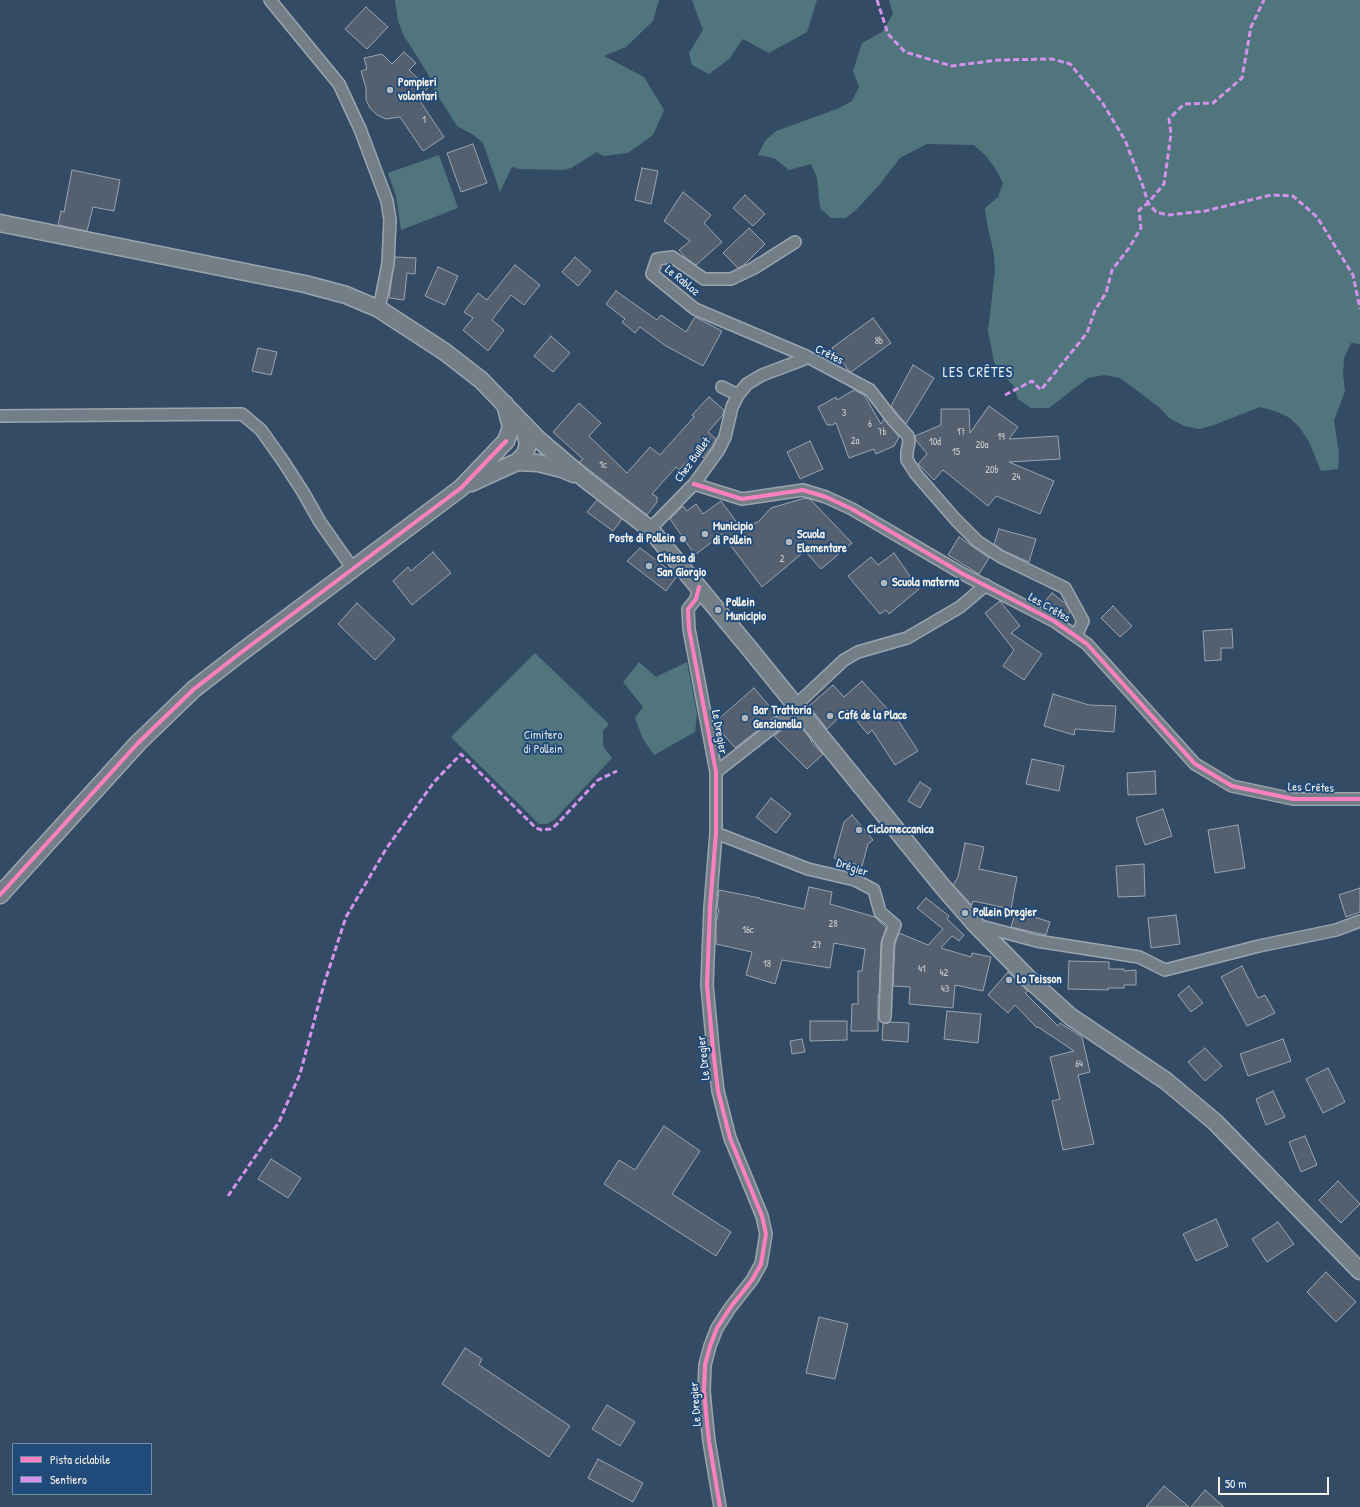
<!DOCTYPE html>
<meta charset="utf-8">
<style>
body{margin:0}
#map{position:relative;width:1360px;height:1507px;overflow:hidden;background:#344b65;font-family:"Patrick Hand",sans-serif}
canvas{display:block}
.legend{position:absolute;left:12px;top:1443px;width:140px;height:52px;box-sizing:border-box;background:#1f4a7a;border:1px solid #748da6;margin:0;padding:5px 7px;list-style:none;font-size:12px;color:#f4f1e8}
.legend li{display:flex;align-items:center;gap:8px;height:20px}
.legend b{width:20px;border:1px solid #748da6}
.scale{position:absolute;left:1218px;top:1477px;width:111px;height:18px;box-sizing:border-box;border:2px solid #f4f1e8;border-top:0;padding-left:5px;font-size:12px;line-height:14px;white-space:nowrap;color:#f4f1e8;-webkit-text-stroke:3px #1f4a7a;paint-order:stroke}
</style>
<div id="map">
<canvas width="1360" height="1507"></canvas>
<ul class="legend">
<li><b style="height:5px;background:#ff80c0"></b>Pista ciclabile</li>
<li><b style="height:5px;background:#d193ec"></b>Sentiero</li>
</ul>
<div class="scale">50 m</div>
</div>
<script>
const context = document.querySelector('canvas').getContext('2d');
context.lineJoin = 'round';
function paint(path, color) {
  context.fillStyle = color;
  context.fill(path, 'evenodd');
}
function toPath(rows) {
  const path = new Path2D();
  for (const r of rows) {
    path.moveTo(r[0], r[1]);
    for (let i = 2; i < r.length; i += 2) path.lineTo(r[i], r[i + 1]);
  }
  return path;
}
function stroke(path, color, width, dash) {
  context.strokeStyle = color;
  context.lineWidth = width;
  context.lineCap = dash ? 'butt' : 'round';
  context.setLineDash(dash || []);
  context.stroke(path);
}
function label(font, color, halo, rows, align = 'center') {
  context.font = font + ' "Patrick Hand",sans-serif';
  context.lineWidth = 4;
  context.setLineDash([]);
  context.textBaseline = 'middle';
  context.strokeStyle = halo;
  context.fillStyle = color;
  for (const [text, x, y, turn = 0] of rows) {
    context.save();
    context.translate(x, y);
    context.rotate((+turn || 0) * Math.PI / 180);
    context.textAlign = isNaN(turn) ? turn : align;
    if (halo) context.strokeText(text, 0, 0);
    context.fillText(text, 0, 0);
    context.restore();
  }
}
paint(toPath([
 [395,0,659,0,653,21,626,47,604,56,644,77,664,110,653,135,628,153,603,156,597,152,571,168,564,170,520,169,512,167,500,192,483,143,472,134,457,126,433,88,428,74,404,36,398,21],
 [692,0,817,0,807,32,769,53,743,39,729,59,709,74,692,65,689,53,703,30],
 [889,0,1360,0,1360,344,1351,343,1344,358,1343,374,1345,391,1334,421,1339,453,1338,469,1321,471,1309,442,1300,428,1290,418,1275,411,1260,407,1214,425,1199,429,1184,426,1169,418,1159,407,1120,378,1105,375,1088,378,1049,408,1031,408,1018,399,1013,385,1002,374,994,362,988,331,995,271,994,254,987,224,985,208,998,197,1003,183,995,168,986,156,974,145,927,144,900,158,880,184,858,208,846,218,831,218,820,208,817,178,811,164,789,170,774,158,758,155,765,141,776,131,837,109,852,101,859,87,853,71,862,43,882,32,893,14],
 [439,155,458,208,401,230,396,196,388,173],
 [535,653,609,724,603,731,603,746,612,758,555,819,547,824,539,824,451,737],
 [639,662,656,677,687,662,697,714,695,732,654,755,643,739,635,718,643,707,623,682]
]), '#51757d');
const building = toPath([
 [366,7,388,27,367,49,345,29,366,7],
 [404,52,416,63,409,70,428,88,418,98,444,137,423,151,400,117,386,119,377,115,370,108,366,100,366,88,361,71,367,69,364,58,382,54,392,64,404,52],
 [473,144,487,183,461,192,447,153,473,144],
 [642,168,658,171,651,204,635,200,642,168],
 [72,170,120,180,114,211,93,207,87,231,58,225,61,211,64,212,72,170],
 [683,192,711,215,704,223,722,242,696,265,686,258,679,250,690,241,664,221,683,192],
 [745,195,765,214,753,226,733,208,745,195],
 [749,228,765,244,744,265,738,268,723,253,749,228],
 [395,257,416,258,415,274,407,273,404,300,389,298,395,257],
 [575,257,591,271,578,286,562,272,575,257],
 [515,265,540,285,524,305,511,295,492,320,504,330,488,351,463,330,473,318,464,312,478,293,487,300,515,265],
 [438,267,458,276,445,305,425,296,438,267],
 [616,291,657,320,661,315,686,332,695,317,722,331,703,366,666,346,640,327,635,333,622,322,625,319,606,304,616,291],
 [873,318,891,343,851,372,849,371,832,348,873,318],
 [551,336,570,353,553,372,534,356,551,336],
 [258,348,277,352,271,375,252,371,258,348],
 [913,365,934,378,906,424,891,406,913,365],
 [854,390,864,395,881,424,884,419,899,437,894,446,876,454,874,449,849,458,836,423,832,425,827,425,818,407,836,397,837,400,854,390],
 [709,397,724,410,723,415,708,432,716,439,712,447,703,458,696,452,679,470,676,467,652,494,657,497,657,502,647,515,579,462,583,459,553,432,579,403,601,423,589,436,627,473,650,447,660,455,694,417,692,415,709,397],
 [989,406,1018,427,1009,439,1058,436,1060,459,1009,462,1054,481,1040,514,996,496,988,506,943,470,934,480,918,464,927,454,916,440,915,436,941,425,941,409,969,409,970,433,989,406],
 [810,441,823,469,800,479,787,452,810,441],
 [805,498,810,499,852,543,821,569,805,551,762,587,722,534,695,555,670,519,683,506,687,511,696,504,703,514,721,501,741,528,758,522,771,508,805,498],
 [597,500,622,519,613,531,587,512,597,500],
 [999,529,1036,539,1029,562,1004,551,994,544,999,529],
 [959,537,989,558,979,574,948,555,959,537],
 [640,548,677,576,666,591,627,561,640,548],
 [433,552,451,573,412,605,393,581,408,567,411,571,433,552],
 [894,553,919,589,889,614,886,610,880,614,848,576,871,557,878,565,894,553],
 [1052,593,1066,604,1070,612,1065,620,1041,606,1052,593],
 [1000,601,1020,626,1011,633,1042,654,1024,680,1003,666,1014,650,985,613,1000,601],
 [357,603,395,639,375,660,338,624,357,603],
 [1113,606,1132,626,1120,637,1101,618,1113,606],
 [1232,629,1233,648,1221,648,1221,660,1205,661,1203,631,1232,629],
 [862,681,900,723,918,751,895,765,872,730,868,734,847,710,827,729,809,706,833,685,844,697,862,681],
 [754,688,777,715,735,748,714,723,754,688],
 [1053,694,1089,705,1116,706,1114,732,1075,729,1074,735,1044,726,1053,694],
 [795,719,812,741,811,742,823,754,807,769,774,736,795,719],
 [1032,759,1064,766,1059,791,1026,784,1032,759],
 [1155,771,1156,794,1128,795,1127,773,1155,771],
 [920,782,931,789,920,808,908,801,920,782],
 [771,798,791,814,776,833,756,817,771,798],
 [1163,809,1172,836,1145,845,1136,818,1163,809],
 [852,815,873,840,868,844,862,866,834,858,844,822,852,815],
 [1238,825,1245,868,1215,873,1208,830,1238,825],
 [965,843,984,847,979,869,1017,877,1011,909,973,901,972,905,953,885,958,877,965,843],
 [1144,864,1145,896,1118,897,1116,866,1144,864],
 [809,887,832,892,830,904,875,917,886,928,881,942,879,995,878,995,878,1031,851,1031,852,1004,858,1004,858,971,862,971,865,949,834,943,830,968,782,960,775,984,746,975,752,952,716,944,716,923,719,909,717,908,719,890,760,898,760,899,804,909,809,887],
 [1360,888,1360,912,1346,917,1339,895,1360,888],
 [926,898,949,916,947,919,964,935,959,941,952,936,941,948,971,957,972,953,991,957,983,991,955,985,953,1008,909,1004,910,987,893,986,895,944,899,933,928,945,943,929,917,908,926,898],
 [1016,911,1050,922,1046,935,1011,927,1016,911],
 [1176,915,1180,944,1151,948,1148,918,1176,915],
 [1069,961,1109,962,1109,969,1124,969,1124,971,1136,970,1136,985,1124,985,1124,988,1108,988,1108,990,1068,989,1069,961],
 [1242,966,1258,998,1265,995,1275,1013,1247,1026,1221,977,1242,966],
 [1008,972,1028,991,1025,993,1058,1026,1060,1023,1082,1037,1090,1072,1078,1075,1094,1144,1063,1150,1052,1101,1060,1099,1050,1057,1074,1051,1038,1027,1037,1028,1015,1005,1008,1013,988,995,1008,972],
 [1189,986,1203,1003,1191,1012,1178,995,1189,986],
 [947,1011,981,1014,978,1043,944,1039,947,1011],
 [810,1021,847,1021,847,1040,810,1041,810,1021],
 [890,1022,909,1023,908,1042,882,1040,883,1024,888,1023,890,1022],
 [802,1039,805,1052,792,1054,790,1041,802,1039],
 [1283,1039,1291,1061,1248,1076,1240,1054,1283,1039],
 [1205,1048,1222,1066,1205,1081,1188,1062,1205,1048],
 [1328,1068,1345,1102,1323,1113,1306,1079,1328,1068],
 [1273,1091,1285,1117,1266,1125,1256,1099,1273,1091],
 [664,1126,700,1151,672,1194,731,1232,716,1256,604,1184,619,1160,635,1170,664,1126],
 [1305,1136,1317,1165,1301,1172,1289,1142,1305,1136],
 [271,1159,301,1178,288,1198,258,1179,271,1159],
 [1338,1181,1360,1204,1341,1223,1319,1200,1338,1181],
 [1216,1219,1228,1246,1196,1261,1183,1234,1216,1219],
 [1278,1222,1294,1244,1267,1262,1252,1239,1278,1222],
 [1326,1272,1356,1302,1336,1322,1307,1292,1326,1272],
 [819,1317,848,1324,835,1379,806,1373,819,1317],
 [465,1348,482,1359,479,1365,570,1426,549,1457,442,1384,465,1348],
 [607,1405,635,1422,620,1446,592,1429,607,1405],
 [598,1459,643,1483,633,1502,588,1478,598,1459],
 [1164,1486,1189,1507,1146,1507,1164,1486],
 [1205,1490,1224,1507,1191,1507,1205,1490]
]);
paint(building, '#546070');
stroke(building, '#9ba5af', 1);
const street = toPath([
 [270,0,339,84,360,129,387,201,390,220,388,263,379,309],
 [795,242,754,268,731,279,704,279,672,257,657,259,652,274,695,309,806,356],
 [722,387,738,395],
 [0,416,242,414,261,430,283,461,303,492,320,522,353,569],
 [694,484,742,499,803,490,826,497,852,509,963,574,1054,621,1087,644,1195,764,1232,786,1293,799,1360,799],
 [650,529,694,484,718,451,725,437,732,407,738,395,747,384,762,375,802,360,806,356,870,390,893,420,908,436,909,442,907,452,907,460,916,474,956,520,977,541,1001,557,1065,588,1083,621,1076,636],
 [699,587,696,599,688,609,689,629,716,772,716,833,710,908,707,985,713,1049,718,1091,730,1138,762,1216,766,1234,761,1264,752,1280,730,1308,717,1328,710,1346,705,1365,704,1391,706,1413,709,1441,720,1507],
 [796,705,844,660,858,652,907,638,960,607,986,585],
 [716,772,798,708],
 [716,833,808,869,855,880,874,890,880,912,895,925,888,942,885,1017],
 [977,925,1037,941,1139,957,1165,970,1259,946,1336,930,1360,921]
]);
const secondary = toPath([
 [0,223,305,284,346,295,379,309,445,352,481,380,538,439,586,480,650,529,749,648,942,886,975,924,1031,981,1071,1017,1166,1081,1215,1122,1360,1271],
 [517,462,538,463,562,469,574,474],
 [471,483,517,462,525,454,528,444,523,424],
 [0,895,138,743,194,689,243,651,461,488,506,441,511,427,505,404]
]);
stroke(street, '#9ba5af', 14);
stroke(secondary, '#9ba5af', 19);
stroke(street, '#737e87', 11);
stroke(secondary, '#737e87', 16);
stroke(toPath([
 [877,0,888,34,905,52,952,66,998,60,1052,59,1070,64,1102,102,1125,140,1144,189,1148,203,1156,212,1168,215,1205,211,1271,195,1293,196,1317,217,1353,275,1360,309],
 [1005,395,1032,381,1041,390,1087,333,1095,310,1106,293,1112,270,1129,248,1141,228,1139,210,1148,203,1164,184,1171,134,1169,119,1184,104,1213,103,1242,78,1251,27,1264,0],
 [228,1196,279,1122,300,1074,324,984,346,917,386,849,434,782,461,754,536,828,542,830,550,829,556,825,598,780,617,771]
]), '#d193ec', 3, [6, 3]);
stroke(toPath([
 [694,484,742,499,803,490,826,497,852,509,963,574,1054,621,1087,644,1195,764,1232,786,1293,799,1360,799],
 [699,587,696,599,688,609,689,629,716,772,716,833,710,908,707,985,713,1049,718,1091,730,1138,762,1216,766,1234,761,1264,752,1280,730,1308,717,1328,710,1346,705,1365,704,1391,706,1413,709,1441,720,1507],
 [0,895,138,743,194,689,243,651,461,488,506,441]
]), '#ff80c0', 4);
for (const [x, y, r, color] of [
 [390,90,4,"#b1b7ba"],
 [705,534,4,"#b1b7ba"],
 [683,539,4,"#b1b7ba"],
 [789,542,4,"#b1b7ba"],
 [649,566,4,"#b1b7ba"],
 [884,583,4,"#b1b7ba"],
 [718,610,4,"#b1b7ba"],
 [830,716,4,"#b1b7ba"],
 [745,718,4,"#b1b7ba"],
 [859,830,4,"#b1b7ba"],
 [965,913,4,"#b1b7ba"],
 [1009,980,4,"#b1b7ba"]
]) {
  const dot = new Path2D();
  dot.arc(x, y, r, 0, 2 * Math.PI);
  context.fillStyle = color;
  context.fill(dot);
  stroke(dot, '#1f4a7a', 1.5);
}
label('10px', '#cccdca', null, [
 ["1",424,120],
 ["8b",879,341],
 ["3",844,413],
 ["6",870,424],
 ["7b",882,432],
 ["17",961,432],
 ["19",1001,437],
 ["2a",855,441],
 ["10d",935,442],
 ["20a",982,445],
 ["15",956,452],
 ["1c",603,465],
 ["20b",992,470],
 ["24",1016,477],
 ["2",782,559],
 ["28",833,924],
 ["16c",748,930],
 ["27",817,945],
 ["18",767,964],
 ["41",922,969],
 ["42",944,973],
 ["43",945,989],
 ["64",1079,1064]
]);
label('bold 12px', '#f4f1e8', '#1f4a7a', [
 ["Pompieri",398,83],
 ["volontari",398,97],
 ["Municipio",713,527],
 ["di Pollein",713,541],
 ["Scuola",797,535],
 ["Elementare",797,549],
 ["Poste di Pollein",675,539,"right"],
 ["Chiesa di",657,559],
 ["San Giorgio",657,573],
 ["Scuola materna",892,583],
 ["Pollein",726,603],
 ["Municipio",726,617],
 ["Bar Trattoria",753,711],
 ["Genzianella",753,725],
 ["Café de la Place",838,716],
 ["Ciclomeccanica",867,830],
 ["Pollein Dregier",973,913],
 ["Lo Teisson",1017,980]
], 'left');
label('12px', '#f4f1e8', '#1f4a7a', [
 ["Le Rabloz",682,281,39],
 ["Crêtes",829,355,26],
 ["Chez Buillet",693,460,-54],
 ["Les Crêtes",1049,608,30],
 ["Le Dregier",719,732,80],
 ["Les Crêtes",1311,788,2],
 ["Drégier",852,868,19],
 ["Le Dregier",704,1058,-96],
 ["Le Dregier",696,1404,-94]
]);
label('12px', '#dcdfd9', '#1f4a7a', [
 ["Cimitero",543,736],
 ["di Pollein",543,750]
]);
context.letterSpacing = '1px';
label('14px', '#f4f1e8', '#1f4a7a', [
 ["LES CRÊTES",978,373]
]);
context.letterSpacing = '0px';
</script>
